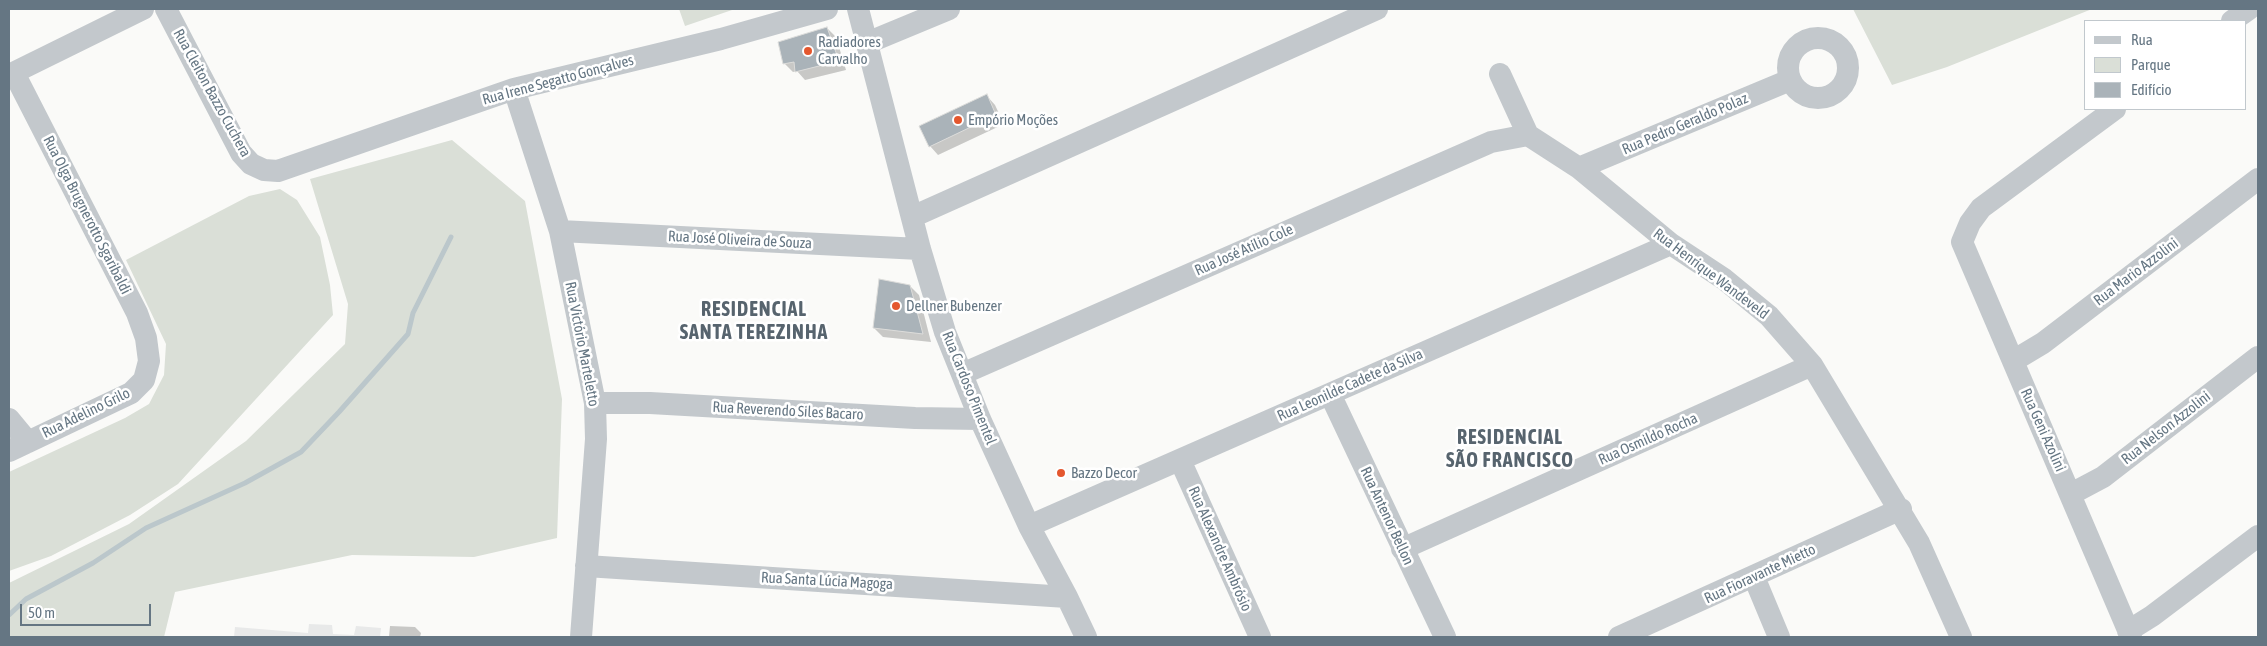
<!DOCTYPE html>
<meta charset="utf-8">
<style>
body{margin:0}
#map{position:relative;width:2267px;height:646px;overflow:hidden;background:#fafaf8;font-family:"Asap Condensed",sans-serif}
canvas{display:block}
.frame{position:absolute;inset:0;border:10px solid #657683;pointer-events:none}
.legend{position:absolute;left:2084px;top:20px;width:162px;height:90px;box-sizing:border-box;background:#fff;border:1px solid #c1c8cd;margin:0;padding:6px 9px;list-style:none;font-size:15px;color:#657683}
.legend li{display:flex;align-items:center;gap:10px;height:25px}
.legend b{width:25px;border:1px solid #c1c8cd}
.scale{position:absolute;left:20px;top:604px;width:131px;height:22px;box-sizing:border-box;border:2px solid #657683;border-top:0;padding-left:6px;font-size:15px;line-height:18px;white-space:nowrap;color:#657683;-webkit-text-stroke:4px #fff;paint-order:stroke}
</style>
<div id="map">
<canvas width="2267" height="646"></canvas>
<div class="frame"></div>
<ul class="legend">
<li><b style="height:6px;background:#c3c8cc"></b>Rua</li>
<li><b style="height:14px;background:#dadfd7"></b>Parque</li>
<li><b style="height:14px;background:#aab3b9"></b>Edifício</li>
</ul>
<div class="scale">50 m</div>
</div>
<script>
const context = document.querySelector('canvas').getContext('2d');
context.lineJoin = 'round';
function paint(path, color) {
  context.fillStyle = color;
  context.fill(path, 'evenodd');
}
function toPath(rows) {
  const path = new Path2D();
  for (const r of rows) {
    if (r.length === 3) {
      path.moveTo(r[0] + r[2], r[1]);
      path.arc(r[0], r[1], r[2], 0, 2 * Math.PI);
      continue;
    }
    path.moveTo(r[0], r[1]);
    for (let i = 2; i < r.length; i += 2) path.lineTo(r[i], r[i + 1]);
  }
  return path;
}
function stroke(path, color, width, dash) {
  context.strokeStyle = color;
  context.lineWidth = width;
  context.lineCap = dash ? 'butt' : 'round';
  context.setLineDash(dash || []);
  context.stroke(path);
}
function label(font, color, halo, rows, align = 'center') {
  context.font = font + ' "Asap Condensed",sans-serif';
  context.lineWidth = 5;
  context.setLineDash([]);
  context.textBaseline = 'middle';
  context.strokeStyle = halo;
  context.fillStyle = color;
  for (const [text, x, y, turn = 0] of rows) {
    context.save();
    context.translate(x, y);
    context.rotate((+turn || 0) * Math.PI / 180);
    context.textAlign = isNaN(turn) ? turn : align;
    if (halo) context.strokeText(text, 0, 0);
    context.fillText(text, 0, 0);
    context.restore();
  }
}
paint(toPath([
 [309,624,332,625,333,634,354,635,356,626,381,628,380,637,234,637,235,627,308,633]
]), '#e8e9e9');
paint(toPath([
 [679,9,735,9,685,26],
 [1853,9,2092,9,1947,67,1892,85],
 [452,140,525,201,562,399,557,538,474,557,352,555,175,592,164,637,9,637,9,583,129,524,246,441,345,344,348,304,310,179],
 [280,189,297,200,320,237,330,285,333,315,178,484,130,515,51,556,9,571,9,472,125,418,149,404,164,375,166,344,126,260,249,196]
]), '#dadfd7');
paint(toPath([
 [827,28,836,37,846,70,805,80,797,71,793,72,784,63],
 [987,96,995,105,1004,124,938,155,930,146],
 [910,286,919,295,931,342,883,337,874,328],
 [390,626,415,627,421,633,420,637,389,637]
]), '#0003');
stroke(toPath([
 [9,615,26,599,93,563,146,528,245,483,301,452,339,412,408,334,413,313,451,237]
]), '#bbc7cb', 5);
const building = toPath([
 [827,27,839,61,795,72,794,62,783,64,778,42,827,27],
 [987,94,996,115,929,147,919,126,987,94],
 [879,279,910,285,923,334,873,328,879,279]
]);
paint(building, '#aab3b9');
stroke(building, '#dcdcda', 1);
stroke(toPath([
 [166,9,241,153,251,164,264,170,278,171,514,89,721,39,827,9],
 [858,9,920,249,945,332,980,419,1029,526,1067,597,1086,637],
 [2232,21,2249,9],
 [1818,68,30],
 [867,43,949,9],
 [1500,74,1528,135,1579,168,1671,244,1724,279,1769,316,1812,365,1919,543,1961,637],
 [9,75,143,9],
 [514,89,560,231,595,403,596,439,581,637],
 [2115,109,1981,208,1970,223,1962,242,2131,637],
 [1579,168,1790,80],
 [912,217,1377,9],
 [560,231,920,249],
 [2013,361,2043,343,2258,179],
 [962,374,1491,142,1528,135],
 [1330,394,1445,637],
 [595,403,650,403,915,418,980,419],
 [9,419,28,442],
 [9,451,131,393,144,380,149,361,146,338,137,313,14,73],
 [1180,460,1260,637],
 [2071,494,2103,477,2258,357],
 [1029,526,1671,244],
 [1402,549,1812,365],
 [586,566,1067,597],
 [1754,577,1779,637],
 [2128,631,2152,616,2258,536],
 [1619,637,1901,509]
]), '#c3c8cc', 22);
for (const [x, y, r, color] of [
 [808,51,5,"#e4572e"],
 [958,120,5,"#e4572e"],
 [896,306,5,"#e4572e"],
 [1061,473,5,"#e4572e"]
]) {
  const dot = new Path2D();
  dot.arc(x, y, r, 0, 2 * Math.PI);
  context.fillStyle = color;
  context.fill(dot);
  stroke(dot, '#fff', 2);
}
label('15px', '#657683', '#fff', [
 ["Radiadores",818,42],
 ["Carvalho",818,59],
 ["Empório Moções",968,120],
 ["Dellner Bubenzer",906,306],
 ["Bazzo Decor",1071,473]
], 'left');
label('15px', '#657683', '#fff', [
 ["Rua Irene Segatto Gonçalves",558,80,-15],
 ["Rua Cleiton Bazzo Cuchera",212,93,61],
 ["Rua Pedro Geraldo Polaz",1685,124,-23],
 ["Rua Olga Brugnerotto Sgaribaldi",87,215,63],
 ["Rua José Oliveira de Souza",740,240,3],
 ["Rua José Atílio Cole",1244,250,-24],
 ["Rua Mario Azzolini",2136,272,-37],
 ["Rua Henrique Wandeveld",1711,274,37],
 ["Rua Victório Marteletto",582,344,79],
 ["Rua Leonilde Cadete da Silva",1350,385,-24],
 ["Rua Cardoso Pimentel",969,388,68],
 ["Rua Reverendo Siles Bacaro",788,411,3],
 ["Rua Adelino Grilo",86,413,-26],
 ["Rua Nelson Azzolini",2166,428,-38],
 ["Rua Geni Azolini",2043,430,66],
 ["Rua Osmildo Rocha",1648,439,-24],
 ["Rua Antenor Bellon",1387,516,65],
 ["Rua Alexandre Ambrósio",1220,549,66],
 ["Rua Fioravante Mietto",1760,574,-25],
 ["Rua Santa Lúcia Magoga",827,581,3]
]);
context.letterSpacing = '1px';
label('bold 20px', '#57646e', '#fff', [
 ["RESIDENCIAL",754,310],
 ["SANTA TEREZINHA",754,333],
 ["RESIDENCIAL",1510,438],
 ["SÃO FRANCISCO",1510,461]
]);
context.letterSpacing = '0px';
</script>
